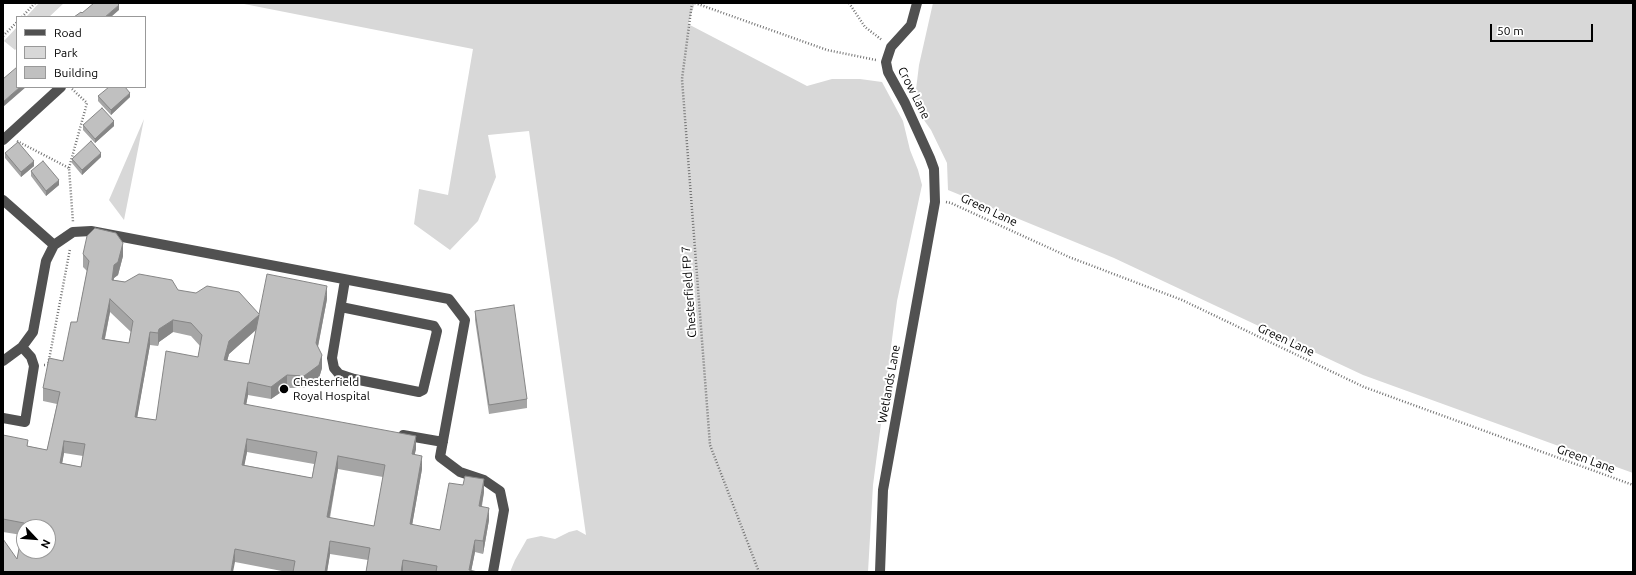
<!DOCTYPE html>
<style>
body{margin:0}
#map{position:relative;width:1636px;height:575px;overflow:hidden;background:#fff;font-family:Ubuntu,sans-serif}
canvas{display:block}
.frame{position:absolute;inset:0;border:4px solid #000;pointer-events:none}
.legend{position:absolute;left:16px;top:16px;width:130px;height:72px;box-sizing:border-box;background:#fff;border:1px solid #999;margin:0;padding:5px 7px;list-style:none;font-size:12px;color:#000}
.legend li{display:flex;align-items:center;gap:8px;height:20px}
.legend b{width:20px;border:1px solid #999}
.north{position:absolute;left:16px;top:519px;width:40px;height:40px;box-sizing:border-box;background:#fff;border:1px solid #999;border-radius:50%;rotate:116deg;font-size:11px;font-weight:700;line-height:16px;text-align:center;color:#000}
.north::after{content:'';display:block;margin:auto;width:14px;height:18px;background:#000;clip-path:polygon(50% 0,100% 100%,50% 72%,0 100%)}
.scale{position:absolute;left:1490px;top:24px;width:103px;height:18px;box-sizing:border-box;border:2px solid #000;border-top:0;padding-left:5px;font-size:12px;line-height:14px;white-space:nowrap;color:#000;-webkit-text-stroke:3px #fff;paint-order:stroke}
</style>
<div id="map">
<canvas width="1636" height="575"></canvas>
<div class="frame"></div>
<ul class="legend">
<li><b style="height:5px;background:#515151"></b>Road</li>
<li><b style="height:11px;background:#d8d8d8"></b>Park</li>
<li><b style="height:11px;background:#c0c0c0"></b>Building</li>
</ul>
<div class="north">N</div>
<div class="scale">50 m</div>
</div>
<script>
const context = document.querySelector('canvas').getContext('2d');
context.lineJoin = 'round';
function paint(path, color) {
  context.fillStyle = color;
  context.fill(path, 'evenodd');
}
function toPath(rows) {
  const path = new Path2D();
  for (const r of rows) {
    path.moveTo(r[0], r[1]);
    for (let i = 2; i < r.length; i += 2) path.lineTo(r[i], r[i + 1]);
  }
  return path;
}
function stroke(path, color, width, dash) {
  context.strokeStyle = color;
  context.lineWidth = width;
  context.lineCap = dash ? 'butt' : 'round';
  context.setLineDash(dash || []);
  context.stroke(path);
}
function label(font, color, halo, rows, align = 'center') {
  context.font = font + ' Ubuntu,sans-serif';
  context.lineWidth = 4;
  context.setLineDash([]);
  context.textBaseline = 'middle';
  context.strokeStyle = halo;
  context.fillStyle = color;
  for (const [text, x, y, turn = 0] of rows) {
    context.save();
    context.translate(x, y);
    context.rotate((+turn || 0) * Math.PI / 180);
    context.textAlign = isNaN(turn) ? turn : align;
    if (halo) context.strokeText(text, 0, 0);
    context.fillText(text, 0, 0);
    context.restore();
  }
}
paint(toPath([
 [39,3,64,3,49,17,26,17],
 [239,3,695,3,688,24,807,86,832,79,860,79,882,82,903,121,910,150,918,170,922,185,897,301,873,485,868,572,510,572,515,560,527,539,541,536,555,539,569,532,577,530,586,535,529,131,488,135,496,177,478,221,450,250,414,224,419,189,448,195,473,49],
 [933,3,1633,3,1633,473,1363,375,1114,258,948,190,947,163,931,130,914,106,919,65],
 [17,27,17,48,15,50,4,41],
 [144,119,124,220,109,200]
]), '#d8d8d8');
stroke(toPath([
 [692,3,682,79,710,445,759,572],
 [695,3,827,50,876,60],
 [849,3,865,27,882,40],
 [22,17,35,3],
 [3,36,17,22],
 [17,141,69,168,73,222],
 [69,168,87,103,72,89],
 [946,202,951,203,1069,257,1182,300,1364,387,1633,485],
 [44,365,48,365,70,249]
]), '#737373', 2.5, [1, 2]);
stroke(toPath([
 [3,140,61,87],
 [3,200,54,245],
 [341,307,434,326,437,331,423,390,419,392,354,379,339,374,334,368,332,358,345,280],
 [3,361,22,347,33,332,46,261,54,245,73,232,91,231,449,299,465,320,440,457,460,472,484,480,500,491,504,510,493,572],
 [3,418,25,422,34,366,31,357,22,347],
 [403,435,443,442],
 [880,572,883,490,935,202,934,169,930,158,905,103,888,72,886,62,891,47,911,25,917,3]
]), '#515151', 10);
paint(toPath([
 [98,96,130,97,111,115,98,101],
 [83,125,114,126,95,143,83,130],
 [5,153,34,166,21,177,5,158],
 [101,157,82,175,72,163,72,159],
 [31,171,59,185,46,196,31,176],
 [83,254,123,256,118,275,114,278,113,280,178,290,259,314,327,299,318,347,322,368,319,378,304,388,287,388,271,399,248,395,246,404,416,449,414,455,422,469,412,525,440,530,484,492,482,506,489,520,483,554,475,552,471,571,478,572,366,572,368,560,330,554,327,572,287,572,235,562,17,559,22,535,3,532,3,435,28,446,47,450,57,404,43,401,43,388,63,361,77,322,87,271,83,267],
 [110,312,131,332,129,343,105,339],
 [256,330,249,364,227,361,229,354],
 [173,332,191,336,200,346,198,357,156,420,137,417,150,345,158,346,159,342],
 [247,452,314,464,312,478,244,465],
 [64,453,83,456,81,467,62,463],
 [338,469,383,477,374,526,330,518],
 [475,311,527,399,527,408,489,414,475,320]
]), '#a5a5a5');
paint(toPath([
 [119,5,119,10,111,17,105,17],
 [20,87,26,87,3,107,3,102],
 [130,93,130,97,111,115,111,110],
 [114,121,114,126,95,143,95,139],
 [101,153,101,157,82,175,82,170],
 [34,161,34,166,21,177,21,172],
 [59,180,59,185,46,196,46,191],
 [123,243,123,256,118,275,114,278,112,292,112,280,114,265],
 [327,286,327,299,316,356,316,343],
 [110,299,110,312,102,352,102,339],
 [259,315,259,327,229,354,224,373,224,360,229,341],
 [173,320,173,332,159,342,158,346,158,333,159,329],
 [150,332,150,345,135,430,135,417],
 [322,355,322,368,319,378,304,388,304,376],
 [287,375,287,388,271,399,271,387],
 [248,382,248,395,244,417,244,404],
 [416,436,416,449,412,467,412,454],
 [247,439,247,452,242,478,242,465],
 [64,441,64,453,60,476,60,463],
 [338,456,338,469,327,530,327,517],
 [422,456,422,469,410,537,410,524],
 [484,479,484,492,479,519,479,506],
 [489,508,489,520,483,554,483,541],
 [475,540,475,552,471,572,469,570],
 [330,541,330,554,327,572,325,572],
 [235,549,235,562,233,572,231,572],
 [403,560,403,572,401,572]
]), '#868686');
const building = toPath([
 [94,3,117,3,119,5,105,17,74,17,81,12,82,13,94,3],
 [17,67,17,87,20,87,3,102,3,79,17,67],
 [109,87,125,87,130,93,111,110,98,96,109,87],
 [102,108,114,121,95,139,83,125,102,108],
 [91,141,101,153,82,170,72,159,91,141],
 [18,142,34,161,21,172,5,153,18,142],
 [43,161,59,180,46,191,31,171,43,161],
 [95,228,116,233,123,243,118,262,114,265,112,280,125,282,139,274,172,280,178,290,196,293,207,286,239,292,259,314,267,274,327,286,316,343,322,355,319,365,304,376,287,375,271,387,248,382,244,404,416,436,412,454,422,456,410,524,440,530,449,483,463,485,465,476,484,479,479,506,489,508,483,541,475,540,469,570,478,572,436,572,437,566,403,560,401,572,366,572,370,548,330,541,325,572,293,572,295,561,235,549,231,572,3,572,3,539,17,559,24,523,3,519,3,435,28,440,27,446,47,450,60,392,43,388,49,358,63,361,71,322,77,322,89,261,83,254,87,236,95,228],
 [110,299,133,321,129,343,102,339,110,299],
 [259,315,249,364,224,360,229,341,259,315],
 [173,320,191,323,202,335,198,357,166,351,156,420,135,417,150,332,158,333,159,329,173,320],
 [247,439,317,452,312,478,242,465,247,439],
 [64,441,85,444,81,467,60,463,64,441],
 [338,456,385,465,374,526,327,517,338,456],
 [24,527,48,527,48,551,24,551,24,527],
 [514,305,527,399,489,405,475,311,514,305]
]);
paint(building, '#c0c0c0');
stroke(building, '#868686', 1);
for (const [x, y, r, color] of [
 [284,389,5,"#000"]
]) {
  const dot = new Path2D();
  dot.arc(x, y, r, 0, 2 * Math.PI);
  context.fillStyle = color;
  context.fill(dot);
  stroke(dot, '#fff', 1.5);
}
label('12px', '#000', '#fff', [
 ["Crow Lane",914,93,63],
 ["Green Lane",989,210,25],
 ["Chesterfield FP 7",689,292,-94],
 ["Green Lane",1286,340,25],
 ["Wetlands Lane",889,384,-80],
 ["Green Lane",1586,459,20]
]);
label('12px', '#000', '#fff', [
 ["Chesterfield",293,382],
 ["Royal Hospital",293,396]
], 'left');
</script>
